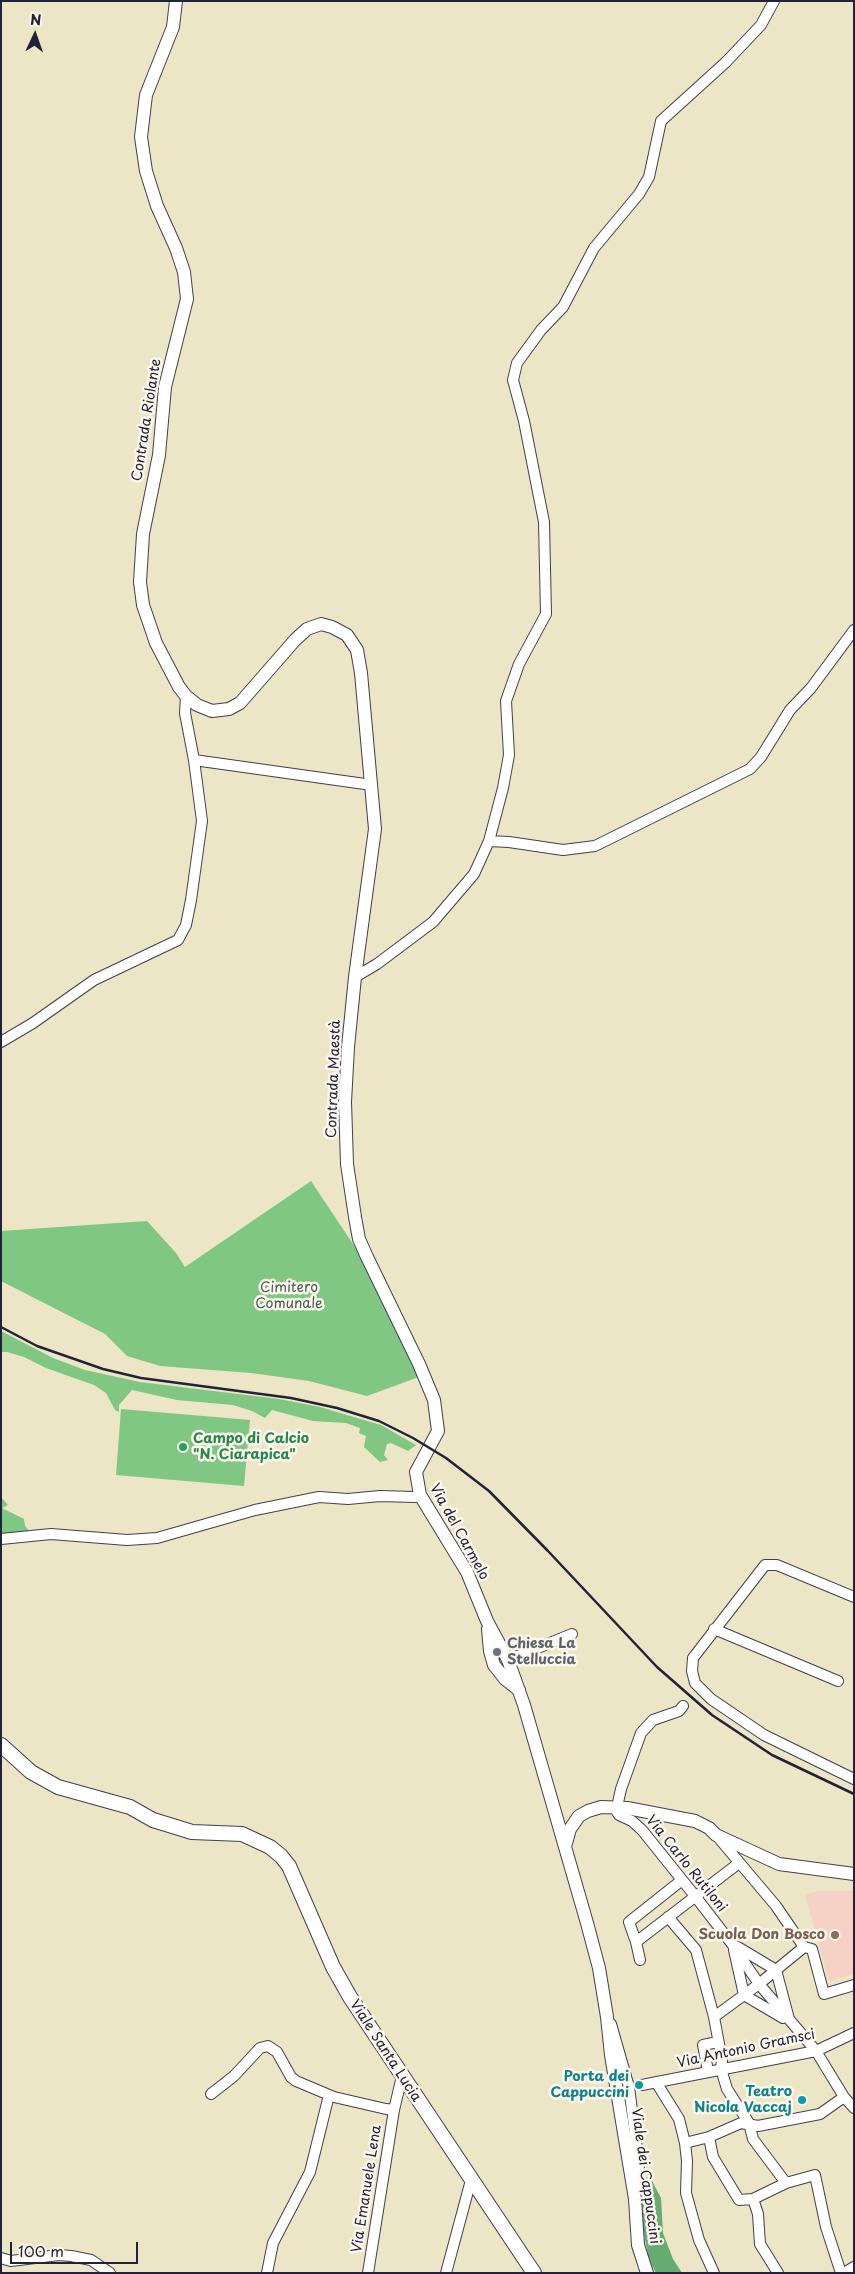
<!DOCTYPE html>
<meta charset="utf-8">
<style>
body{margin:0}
#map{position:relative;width:855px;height:2274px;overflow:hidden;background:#ece5c6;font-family:"Playpen Sans",sans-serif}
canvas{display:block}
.frame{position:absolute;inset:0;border:2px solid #22223b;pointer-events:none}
.north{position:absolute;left:10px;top:10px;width:50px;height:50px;-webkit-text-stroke:4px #fbf7ec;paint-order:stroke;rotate:3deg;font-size:14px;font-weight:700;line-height:20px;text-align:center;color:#22223b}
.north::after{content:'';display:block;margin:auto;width:18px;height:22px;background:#22223b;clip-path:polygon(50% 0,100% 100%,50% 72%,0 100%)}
.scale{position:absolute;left:10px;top:2242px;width:128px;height:22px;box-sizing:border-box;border:2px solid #22223b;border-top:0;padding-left:6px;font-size:15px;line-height:18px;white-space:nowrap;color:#22223b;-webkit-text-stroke:4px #fbf7ec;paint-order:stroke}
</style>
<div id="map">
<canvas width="855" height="2274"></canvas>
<div class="frame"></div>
<div class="north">N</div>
<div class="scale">100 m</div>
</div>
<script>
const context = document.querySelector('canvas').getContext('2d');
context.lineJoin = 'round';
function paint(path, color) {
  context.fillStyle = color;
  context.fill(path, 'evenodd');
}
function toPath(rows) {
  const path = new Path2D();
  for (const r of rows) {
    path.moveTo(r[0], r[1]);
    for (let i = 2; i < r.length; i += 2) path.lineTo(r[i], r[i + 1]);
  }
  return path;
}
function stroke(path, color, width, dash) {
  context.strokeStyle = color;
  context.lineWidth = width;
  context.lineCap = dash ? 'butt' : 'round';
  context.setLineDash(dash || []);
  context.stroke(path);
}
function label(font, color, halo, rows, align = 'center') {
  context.font = font + ' "Playpen Sans",sans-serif';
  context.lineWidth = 5;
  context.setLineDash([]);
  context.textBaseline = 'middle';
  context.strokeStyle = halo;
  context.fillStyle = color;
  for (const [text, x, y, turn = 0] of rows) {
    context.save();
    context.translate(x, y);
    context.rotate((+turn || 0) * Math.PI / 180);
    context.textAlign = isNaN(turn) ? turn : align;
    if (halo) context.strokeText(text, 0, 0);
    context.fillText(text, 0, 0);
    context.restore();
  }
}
paint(toPath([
 [818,1891,854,1891,854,1974,829,1981,805,1895]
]), '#f6d1c6');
paint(toPath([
 [311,1181,365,1262,419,1377,367,1396,309,1381,251,1373,160,1366,127,1356,105,1334,1,1281,1,1231,147,1221,176,1253,185,1267],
 [1,1331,53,1358,85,1370,140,1382,279,1399,320,1407,381,1425,416,1445,408,1451,391,1443,387,1444,384,1455,388,1460,380,1462,364,1447,366,1436,359,1433,360,1428,346,1423,313,1421,272,1410,265,1418,252,1411,233,1405,177,1400,132,1390,119,1405,119,1412,115,1410,106,1393,94,1385,46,1368,24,1357,7,1352,1,1352],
 [121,1409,250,1420,244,1486,116,1475],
 [1,1497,8,1505,2,1508,24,1519,25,1526,32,1534,1,1536]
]), '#7fc782');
paint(toPath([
 [645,2177,650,2177,661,2198,663,2233,673,2259,682,2273,656,2273,649,2259,643,2230,642,2200]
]), '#67ac70');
const minor = toPath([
 [194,760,372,785],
 [489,841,509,842,563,850,595,846,750,769,761,757,790,710,811,688,854,630],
 [355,977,377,964,433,922,474,874,489,841,503,788,509,755,506,701,519,664,546,614,544,522,524,421,513,380,517,363,541,330,563,307,594,248,639,194,649,177,661,121,726,62,761,25,774,1],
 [1,1042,33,1023,94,980,178,940,186,925,191,900,202,821,194,760,185,713,186,696],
 [1,1539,51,1534,127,1540,157,1538,255,1510,319,1497,348,1499,380,1496,415,1497,420,1495],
 [854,1597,777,1565,765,1565,693,1658,692,1671,695,1683,711,1699,764,1735,854,1779],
 [714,1629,838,1681],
 [508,1660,572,1634],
 [614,1807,619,1815,632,1821,642,1830,695,1896,732,1944,759,1984,816,2051,844,2097,854,2108],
 [617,1807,621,1789,641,1733,653,1720,679,1711,683,1706],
 [717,1836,776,1906,804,1947,812,1949,824,1994,854,1985],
 [668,1917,696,1950,714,2017,722,2060,721,2069,727,2089,749,2123,753,2139,786,2183],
 [636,1942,739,1863],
 [736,1946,776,1970,789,2019],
 [734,1950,744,1995,783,2018],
 [640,1960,636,1942,629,1922,682,1880],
 [714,2017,759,1984,804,1947],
 [611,2024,629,2087,639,2165,636,2189],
 [708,2071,703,2045,718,2042],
 [656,2082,679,2119,685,2143,687,2161,686,2193,699,2240,714,2273],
 [642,2085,816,2051,854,2033],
 [211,2094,234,2076,260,2048,268,2046,277,2052,291,2077,296,2081,334,2097,386,2109,394,2110,402,2076],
 [709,2137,713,2157,739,2200,753,2199,786,2183,815,2175,826,2227,841,2273],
 [685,2143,709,2137,741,2123,758,2126,820,2114,844,2097],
 [753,2199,758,2214,760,2244,778,2273],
 [1,2258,11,2261,59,2255,71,2256,91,2260,110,2273],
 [267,2273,273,2243,310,2172,329,2095],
 [368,2273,394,2110],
 [446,2273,471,2180],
 [844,2273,854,2267]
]);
const tertiary = toPath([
 [176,1,173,27,146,95,141,137,146,171,157,206,176,248,184,272,187,299,165,387,159,455,143,534,140,582,143,605,156,643,179,687,186,696,197,705,212,711,229,709,240,703,295,640,307,629,321,624,332,627,347,635,357,650,361,673,375,829,355,977,348,1047,345,1102,347,1164,355,1217,359,1239,367,1257,419,1364,434,1400,438,1431,416,1472,420,1495,467,1572,487,1621,508,1660,524,1705,587,1923,599,1968,607,2017,611,2055,635,2199,638,2245,647,2273],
 [488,1629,490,1651,494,1665,505,1679,519,1690],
 [565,1847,570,1829,579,1816,588,1811,601,1807,627,1808,695,1821,709,1828,716,1835,779,1864,854,1874]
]);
const secondary = toPath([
 [1,1745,31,1772,58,1787,130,1807,153,1820,192,1832,242,1834,270,1847,281,1856,289,1866,333,1967,350,1997,534,2273]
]);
stroke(minor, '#403f50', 12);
stroke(tertiary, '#403f50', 14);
stroke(secondary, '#403f50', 16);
stroke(minor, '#fff', 10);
stroke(tertiary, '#fff', 12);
stroke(secondary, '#fff', 14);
stroke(toPath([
 [1,1327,37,1346,103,1369,141,1378,291,1398,337,1408,379,1421,413,1438,446,1458,489,1491,548,1551,657,1667,712,1715,772,1755,854,1794]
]), '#22223b', 2.5);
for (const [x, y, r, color] of [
 [183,1447,5,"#2e9e5b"],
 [497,1652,5,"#6b7280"],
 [835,1935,5,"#8d6e63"],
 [639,2085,5,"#0f9aa8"],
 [802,2100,5,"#0f9aa8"]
]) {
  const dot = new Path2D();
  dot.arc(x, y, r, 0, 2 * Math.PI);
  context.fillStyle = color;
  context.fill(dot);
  stroke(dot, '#fbf7ec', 2);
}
label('14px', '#22223b', '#fbf7ec', [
 ["Contrada Riolante",147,420,-81],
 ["Contrada Maestà",334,1079,-88],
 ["Via del Carmelo",459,1532,61],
 ["Via Carlo Rutiloni",686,1864,51],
 ["Via Antonio Gramsci",746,2049,-12],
 ["Viale Santa Lucia",385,2051,57],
 ["Viale dei Cappuccini",645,2176,82],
 ["Via Emanuele Lena",367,2189,-81]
]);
label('14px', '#435c54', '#fbf7ec', [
 ["Cimitero",289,1288],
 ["Comunale",289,1304]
]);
label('bold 14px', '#27864d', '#fbf7ec', [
 ["Campo di Calcio",193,1439],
 ["\"N. Ciarapica\"",193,1455]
], 'left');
label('bold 14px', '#5b616d', '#fbf7ec', [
 ["Chiesa La",507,1644],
 ["Stelluccia",507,1660]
], 'left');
label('bold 14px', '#785e54', '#fbf7ec', [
 ["Scuola Don Bosco",825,1935]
], 'right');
label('bold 14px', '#0d838f', '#fbf7ec', [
 ["Porta dei",629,2077],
 ["Cappuccini",629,2093],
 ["Teatro",792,2092],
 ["Nicola Vaccaj",792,2108]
], 'right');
</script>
